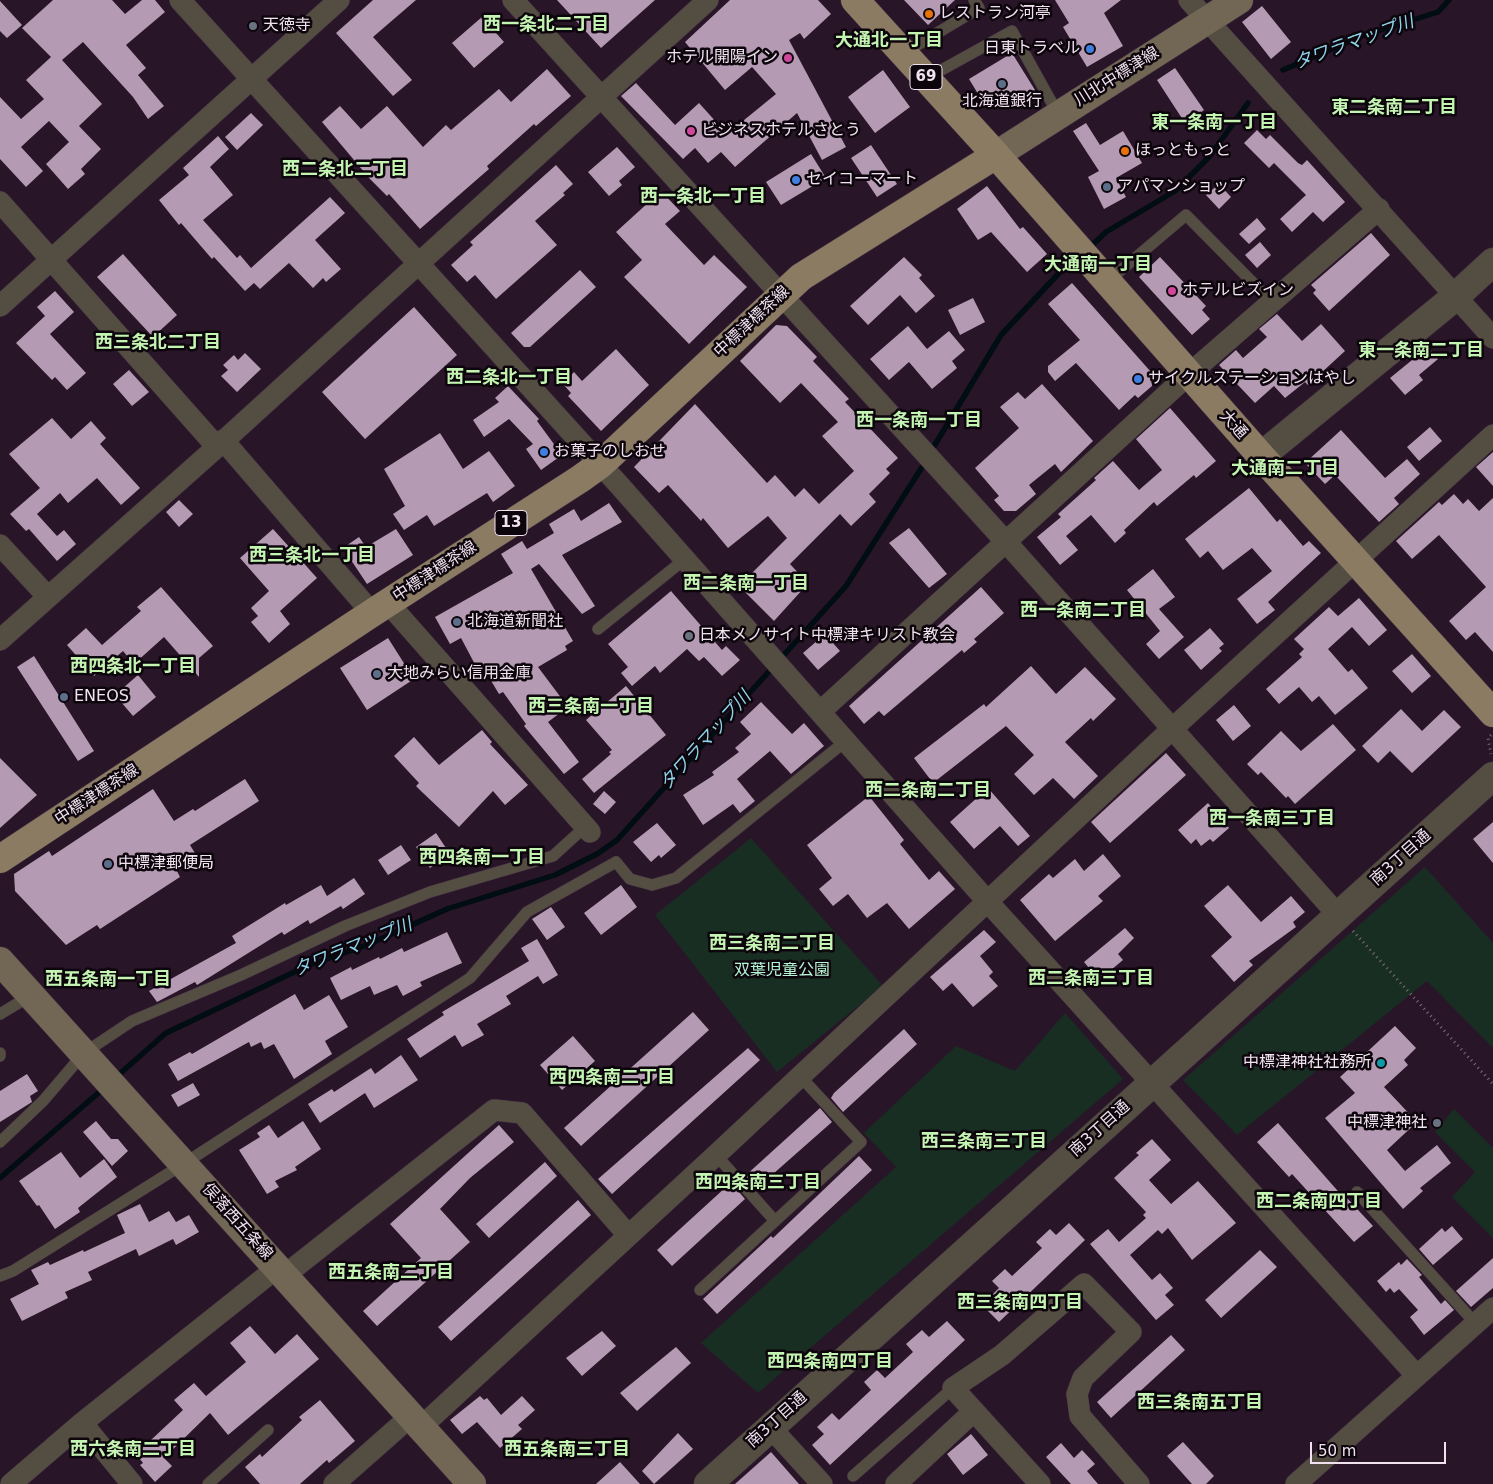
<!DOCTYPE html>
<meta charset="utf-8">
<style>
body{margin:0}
#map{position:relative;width:1493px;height:1484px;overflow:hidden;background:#291528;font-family:"DejaVu Sans",sans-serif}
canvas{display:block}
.scale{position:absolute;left:1310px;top:1442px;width:136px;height:22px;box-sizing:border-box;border:2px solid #f0e2ef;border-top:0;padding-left:6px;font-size:15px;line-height:18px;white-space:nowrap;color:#f0e2ef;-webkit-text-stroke:4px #0d050c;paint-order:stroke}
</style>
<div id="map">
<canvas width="1493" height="1484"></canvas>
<div class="scale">50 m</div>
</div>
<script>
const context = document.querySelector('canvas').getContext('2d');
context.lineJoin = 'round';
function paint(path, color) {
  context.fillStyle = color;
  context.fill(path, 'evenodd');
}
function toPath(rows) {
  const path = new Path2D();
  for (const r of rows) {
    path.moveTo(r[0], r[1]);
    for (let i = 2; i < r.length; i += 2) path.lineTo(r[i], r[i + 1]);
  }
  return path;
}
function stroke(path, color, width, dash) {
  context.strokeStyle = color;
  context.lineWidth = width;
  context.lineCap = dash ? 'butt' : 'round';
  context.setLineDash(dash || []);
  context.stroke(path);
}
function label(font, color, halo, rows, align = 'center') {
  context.font = font + ' "DejaVu Sans","Noto Sans JP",sans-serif';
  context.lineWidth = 5;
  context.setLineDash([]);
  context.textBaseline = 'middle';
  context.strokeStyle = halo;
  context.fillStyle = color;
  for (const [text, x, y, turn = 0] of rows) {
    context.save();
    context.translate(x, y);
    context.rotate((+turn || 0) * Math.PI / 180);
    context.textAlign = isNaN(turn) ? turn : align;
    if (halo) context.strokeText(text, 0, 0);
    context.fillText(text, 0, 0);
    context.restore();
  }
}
paint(toPath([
 [751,838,883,986,777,1072,655,915],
 [1425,867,1493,943,1493,1048,1427,981,1237,1135,1183,1080],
 [1065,1013,1123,1079,758,1393,701,1343,896,1167,864,1133,956,1046,1015,1071],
 [1454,1109,1493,1148,1493,1238,1452,1197,1475,1172,1435,1132]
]), '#182e23');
stroke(toPath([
 [1283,70,1362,36,1438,12,1449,0],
 [1088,249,1106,232,1175,191,1209,157,1248,103],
 [930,453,1001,335,1060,272,1077,258],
 [115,1078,166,1033,309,965,367,945,447,909,555,875,597,854,617,840,846,586,926,461],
 [0,1178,104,1088]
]), '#000d13', 5.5);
paint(toPath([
 [53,0,112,0,125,14,142,0,155,0,165,12,126,45,146,68,138,75,164,106,148,119,133,97,83,42,62,60,102,104,79,126,101,149,81,169,85,174,68,189,46,164,69,142,49,121,21,147,43,171,26,187,0,159,0,97,21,119,44,99,26,80,51,57,22,28],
 [373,0,416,0,373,37,412,80,393,96,336,33],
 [557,0,655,0,601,48],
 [730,0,818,0,831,14,804,39,800,33,789,40,846,147,822,160,797,113,735,167,721,152,708,163,695,148,683,159,621,96,636,83,675,125,699,103,727,134,776,94,752,67,725,90,685,42],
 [904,0,955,0,928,25],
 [1055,0,1121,0,1104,13,1123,46,1087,67,1063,27,1069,23],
 [0,1,22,25,7,38,0,31],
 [1262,6,1291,42,1271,59,1242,22],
 [482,17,504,42,474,68,452,43],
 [1012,53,1035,90,1017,101,1011,92,986,107,969,79],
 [1175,68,1204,110,1185,123,1157,80],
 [547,69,571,96,536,126,534,124,487,166,489,169,420,229,389,194,387,196,370,179,322,122,340,106,361,129,387,106,423,147,446,125,451,130,499,89,511,102],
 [883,70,910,107,875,133,848,97],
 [251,113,263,125,237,150,225,137],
 [1086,123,1100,145,1123,131,1142,163,1116,178,1126,197,1104,209,1088,177,1099,171,1073,131],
 [1257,130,1266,139,1270,135,1298,163,1302,165,1307,160,1345,202,1323,222,1313,212,1292,232,1280,219,1306,195,1274,163,1269,168,1244,143],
 [218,136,229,149,210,167,233,195,203,220,237,258,240,255,251,268,330,197,345,213,315,240,341,269,326,282,323,278,313,288,289,263,260,289,254,283,245,291,214,257,212,259,181,223,179,225,159,200,189,175,183,168],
 [871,145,897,184,877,197,851,158],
 [617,147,635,167,619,181,622,185,609,196,588,172],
 [811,154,826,178,781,205,766,182],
 [556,165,573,184,563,193,565,195,535,221,557,245,496,299,475,275,467,282,451,265,473,245,470,242],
 [1219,184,1231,197,1219,209,1206,195],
 [987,186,1020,229,1023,227,1047,254,1027,272,991,232,978,240,957,209],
 [661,191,680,211,665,224,704,265,714,255,747,287,689,344,624,277,642,260,616,232],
 [1257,218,1266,229,1249,244,1239,234],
 [1371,233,1390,255,1329,311,1313,293,1316,290,1311,285],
 [1260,242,1271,255,1257,268,1245,255],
 [123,254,177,315,153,337,97,277],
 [904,257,922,275,919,278,935,296,916,313,900,295,868,325,850,306],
 [1160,257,1206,306,1202,310,1210,319,1192,335,1139,277],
 [580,270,596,287,530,347,524,347,511,333],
 [1072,283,1151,372,1152,386,1138,398,1135,395,1119,410,1076,363,1055,381,1048,372,1048,366,1080,340,1048,304],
 [55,291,74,312,50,334,86,373,67,390,55,377,52,380,16,343,45,316,37,307],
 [973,298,985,322,960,335,948,310],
 [414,307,457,355,365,439,322,392],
 [1277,314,1302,341,1321,324,1345,351,1308,385,1305,382,1285,398,1274,386,1255,403,1219,365,1236,350,1243,358,1267,337,1259,329],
 [776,325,787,326,817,357,813,361,849,399,845,402,898,458,886,469,890,473,869,494,876,502,851,526,840,514,790,564,804,579,799,585,803,589,774,621,739,586,787,538,768,516,728,548,703,518,701,521,668,485,659,493,634,467,695,404,767,483,775,475,795,497,804,488,819,504,854,471,822,436,838,422,801,383,780,403,740,361],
 [908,326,927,349,949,331,965,350,952,361,957,368,932,389,909,362,889,380,870,359],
 [1428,347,1438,359,1419,375,1423,380,1405,395,1390,378],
 [616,349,649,385,601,431,568,396,571,393,563,384,574,372,582,381],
 [245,353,261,369,237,392,221,376,228,370,223,365,234,355,238,360],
 [129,370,149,392,132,406,113,384],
 [1042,384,1093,441,1061,472,1055,464,1029,485,1036,494,1016,511,1004,511,994,500,999,496,975,468,1019,428,1000,407,1018,392,1025,399],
 [508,386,539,419,537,421,562,455,541,470,526,449,533,444,509,419,484,437,473,420,499,402,495,398],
 [1170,408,1216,461,1196,478,1194,475,1157,506,1154,502,1124,530,1126,533,1115,543,1091,515,1066,536,1078,550,1060,565,1037,537,1061,517,1058,514,1096,480,1094,478,1113,461,1139,490,1162,470,1136,439],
 [52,418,71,439,91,421,106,438,100,444,140,488,121,505,97,478,68,503,60,493,37,514,57,536,64,530,76,544,57,561,29,529,26,531,10,514,40,488,9,454],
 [1430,427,1442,441,1419,461,1407,447],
 [1341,430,1385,478,1407,459,1420,474,1394,498,1399,504,1379,522,1335,475,1325,484,1305,463],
 [440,433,463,469,489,451,515,486,493,502,487,493,434,526,427,515,404,530,393,514,405,506,384,469],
 [1493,452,1493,486,1476,467],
 [1249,488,1277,522,1280,519,1303,546,1309,541,1321,553,1268,602,1275,610,1257,624,1237,599,1272,571,1252,548,1223,570,1208,551,1200,558,1185,539],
 [1454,494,1463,504,1468,499,1479,511,1493,498,1493,652,1475,632,1466,640,1449,621,1486,587,1439,535,1412,559,1396,541,1439,502,1442,505],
 [179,500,193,514,179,527,166,512],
 [609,503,622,522,562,555,595,606,582,614,539,564,531,569,573,641,565,646,567,650,538,667,568,707,548,722,579,762,564,774,524,726,526,724,503,692,499,694,484,669,479,672,461,638,450,644,435,617,513,573,501,554,522,541,527,549,554,533,549,524,574,509,581,521],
 [909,528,947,574,929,588,889,543],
 [273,529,317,578,280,611,290,624,269,643,251,622,258,616,251,608,269,591,240,558],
 [396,529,413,555,367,584,343,548,359,537,366,547],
 [1153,569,1175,597,1159,609,1184,637,1159,659,1146,644,1160,631,1127,590],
 [161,587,213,646,199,658,199,677,164,637,134,664,123,651,94,676,67,645,86,628,102,645,141,611,137,607],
 [981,587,1004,613,974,639,977,642,964,653,962,650,884,716,879,711,864,724,849,706],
 [671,591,722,650,726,646,740,660,722,676,704,657,699,661,687,649,660,673,655,666,632,686,621,673,628,667,608,644],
 [1359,598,1387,630,1369,646,1352,627,1328,649,1348,672,1352,669,1368,688,1335,715,1319,696,1312,702,1299,687,1279,704,1266,689,1302,657,1299,654,1304,649,1294,639,1329,607,1338,616],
 [1210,628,1224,644,1219,648,1222,651,1201,670,1184,650],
 [825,634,840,651,818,670,803,653],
 [388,638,414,679,367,710,340,668],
 [1412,654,1431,676,1412,693,1392,671],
 [34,656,94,751,78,761,17,667],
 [1031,666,1056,694,1085,667,1116,699,1093,721,1091,718,1065,742,1098,776,1074,799,1053,778,1034,795,1014,774,1034,755,1006,726,933,783,914,758,984,704,986,707],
 [138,675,156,697,133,716,115,695],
 [626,686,666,735,594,793,582,779,611,754,609,752,612,750,586,720],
 [761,702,792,734,804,723,824,746,791,774,770,751,737,779,755,801,740,813,733,804,703,825,683,795,714,775,712,772,739,752,735,748,751,734,740,722],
 [1234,705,1251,726,1233,741,1216,720],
 [1401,709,1422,731,1444,710,1461,727,1412,773,1390,751,1378,763,1362,746],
 [1333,724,1356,750,1295,804,1288,796,1286,798,1261,772,1258,775,1247,764,1281,731,1301,751],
 [482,730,492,742,490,744,528,785,505,805,493,791,459,827,422,792,416,786,419,783,394,756,414,737,439,765],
 [1166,753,1186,775,1110,843,1091,822],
 [0,758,37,795,0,828],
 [245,779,259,801,190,845,198,858,177,871,180,877,100,929,97,925,66,945,15,891,14,874,49,851,52,856,153,789,174,821,193,809,195,811],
 [988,788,1030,836,1018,846,1000,826,974,849,950,822],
 [604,791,616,802,605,814,593,804],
 [869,796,904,840,900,844,929,880,939,871,955,889,909,929,887,903,867,918,848,894,833,906,819,889,832,878,807,845],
 [1208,803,1229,828,1213,842,1210,839,1201,846,1196,839,1191,844,1178,830],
 [1493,822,1493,863,1473,839],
 [657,823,676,845,661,858,659,855,651,862,633,842],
 [436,833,450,854,430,868,416,847],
 [401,845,411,860,388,875,378,860],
 [1103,854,1121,876,1098,896,1103,901,1055,941,1020,900,1049,874,1053,878,1075,859,1084,871],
 [354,878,365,894,343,909,341,906,310,924,308,920,284,935,282,932,197,985,195,982,157,1002,149,991,236,943,232,936,285,903,286,905,321,885,327,896],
 [621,885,637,907,601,935,584,913],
 [1228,885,1261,922,1291,896,1305,912,1293,922,1296,927,1249,961,1253,965,1234,982,1211,956,1232,937,1204,906],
 [551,907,565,927,547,940,532,919],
 [1125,928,1134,938,1118,954,1123,960,1099,980,1084,962],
 [984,930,996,942,980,956,993,972,989,976,998,986,973,1007,952,983,943,991,930,977],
 [447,932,462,963,420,982,422,986,403,996,397,985,374,995,370,986,341,1000,330,978,351,967,352,970,379,957,380,959,402,948,404,952],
 [537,939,558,975,543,984,538,976,506,996,511,1004,477,1024,484,1035,462,1047,455,1035,420,1058,407,1039,444,1015,442,1012,529,961,521,948],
 [295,994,304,1010,329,995,348,1027,325,1041,332,1054,294,1079,274,1044,264,1049,261,1042,251,1047,249,1042,178,1081,168,1064,190,1052,192,1054],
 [693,1012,709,1030,581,1146,564,1128],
 [1395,1026,1416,1048,1404,1060,1408,1065,1384,1087,1417,1122,1387,1150,1405,1171,1437,1145,1451,1163,1420,1188,1423,1191,1403,1209,1325,1118,1355,1093,1340,1077],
 [904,1029,917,1044,843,1112,831,1098,834,1093],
 [573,1036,595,1061,562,1090,540,1065],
 [748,1048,760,1060,612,1194,598,1179],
 [401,1055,418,1080,374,1108,365,1093,320,1123,308,1104,332,1089,334,1092,371,1068,375,1074],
 [27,1074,38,1091,30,1096,32,1102,0,1122,0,1091],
 [193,1083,200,1095,178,1107,171,1095],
 [820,1108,832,1122,756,1189,745,1176],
 [96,1121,111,1139,118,1139,128,1151,112,1166,83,1132],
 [303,1121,321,1149,295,1167,297,1170,275,1181,279,1187,267,1194,239,1150,260,1137,257,1133,269,1125,278,1138],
 [1278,1123,1344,1198,1346,1197,1373,1226,1354,1242,1292,1174,1289,1177,1257,1142],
 [499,1125,514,1142,470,1178,440,1209,470,1242,377,1326,363,1311,421,1258,390,1224],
 [1152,1139,1171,1160,1149,1180,1171,1204,1198,1181,1236,1223,1192,1260,1168,1228,1162,1234,1158,1230,1130,1255,1152,1280,1160,1273,1173,1288,1165,1295,1174,1305,1156,1320,1090,1244,1108,1229,1119,1242,1146,1218,1143,1215,1146,1212,1114,1178,1139,1155,1136,1153],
 [61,1152,80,1178,104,1159,117,1177,78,1208,80,1212,55,1229,39,1205,37,1206,19,1181],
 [859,1156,872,1170,717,1314,703,1299,771,1236,773,1238],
 [545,1162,557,1176,489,1238,476,1224],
 [734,1186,745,1199,672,1266,657,1250,726,1187,729,1190],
 [578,1200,591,1215,451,1341,438,1327],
 [140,1204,149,1222,169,1211,176,1222,189,1215,199,1232,176,1245,173,1239,139,1256,136,1249,88,1272,92,1280,65,1292,68,1298,22,1321,10,1299,39,1284,31,1270,48,1262,50,1265,83,1250,84,1252,125,1233,117,1215],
 [1069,1223,1085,1240,999,1322,982,1305,999,1288,992,1281,1005,1269,1012,1276,1042,1248,1036,1242,1050,1229,1056,1235],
 [1452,1226,1463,1239,1433,1265,1419,1249,1442,1228,1445,1232],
 [1260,1250,1277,1267,1221,1318,1205,1300],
 [1493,1258,1493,1288,1471,1307,1456,1291],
 [1407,1259,1422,1275,1419,1277,1441,1304,1445,1300,1454,1310,1424,1335,1410,1317,1418,1310,1399,1289,1394,1293,1390,1288,1386,1292,1377,1281,1399,1262,1401,1265],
 [947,1321,965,1340,830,1465,812,1445,824,1434,817,1427,832,1413,839,1420,871,1390,864,1382,877,1370,885,1378,913,1352,906,1344,922,1330,929,1337],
 [250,1326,275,1354,297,1334,319,1359,228,1435,210,1413,164,1458,172,1466,155,1482,140,1465,143,1463,136,1454,183,1410,174,1400,194,1383,206,1396,246,1362,230,1343],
 [602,1331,616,1346,582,1376,566,1358],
 [1171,1335,1185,1350,1111,1418,1097,1402],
 [676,1347,691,1363,637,1411,620,1393],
 [480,1396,484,1400,487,1398,501,1415,522,1396,535,1410,518,1425,522,1429,500,1448,477,1422,462,1434,450,1420],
 [320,1400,355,1441,329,1463,327,1460,300,1484,260,1484,245,1467,260,1454,262,1457,302,1420,299,1417],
 [678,1433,693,1449,654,1484,642,1471],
 [971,1434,988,1455,963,1475,947,1454],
 [1183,1442,1214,1476,1206,1484,1192,1484,1167,1456],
 [1061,1443,1074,1458,1082,1450,1095,1464,1087,1471,1098,1484,1071,1484,1046,1457],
 [771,1452,799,1484,735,1484],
 [620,1462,640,1484,596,1484]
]), '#b49ab2');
const service = toPath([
 [904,53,979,8,974,0],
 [927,78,1012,31,1058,114],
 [1107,282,1186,215,1271,301],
 [598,629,685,559],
 [0,1014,30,996],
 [0,1053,0,1056],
 [0,1142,43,1101,84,1053,132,1021,241,975,345,926,430,892,553,856,586,826],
 [716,1155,775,1221],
 [1357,1192,1476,1324],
 [0,1276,13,1271,185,1163,470,978,527,912,616,862,630,879,652,885,676,878,847,740],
 [700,1290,861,1142,799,1075],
 [853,1476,953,1388],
 [208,1484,268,1430]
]);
const minor = toPath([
 [180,0,620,486,988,902,1417,1376],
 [513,0,1006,542,1338,915],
 [1189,0,1493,338],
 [0,202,217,447],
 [0,306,339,0],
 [223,440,372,613],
 [0,545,48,597],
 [388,603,590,832],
 [0,640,217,447,708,0],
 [821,711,1188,375,1379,209],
 [285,1275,494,1110,522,1113,628,1235],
 [82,1423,132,1484],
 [421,1427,716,1155,1172,729,1493,435],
 [770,1427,822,1484],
 [11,1484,82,1423,278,1267],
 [334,1484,411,1416],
 [896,1484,974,1411],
 [1040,1484,953,1388,1002,1355,1084,1284,1131,1332,1083,1378,1077,1394,1080,1416,1139,1484],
 [1296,1484,1493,1308]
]);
const tertiary = toPath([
 [1261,456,1455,297,1493,262],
 [708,1484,1493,776]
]);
const secondary = toPath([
 [996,155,1239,0],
 [0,961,472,1484]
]);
const primary = toPath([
 [855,0,996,155,1261,456,1493,713],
 [0,859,372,613,580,479,601,464,801,277,996,155]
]);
stroke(service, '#453244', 12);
stroke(minor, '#453244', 22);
stroke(tertiary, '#453244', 29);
stroke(secondary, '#453244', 29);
stroke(primary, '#453244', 29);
stroke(toPath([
 [1491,735,1488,738,1491,754],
 [1353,931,1493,1084]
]), '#7f6d7e', 3, [1, 4]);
stroke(service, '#544d41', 11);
stroke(minor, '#544d41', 21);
stroke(tertiary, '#544d41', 28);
stroke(secondary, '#726754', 28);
stroke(primary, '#8a7b62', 28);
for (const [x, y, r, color] of [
 [929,14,5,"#e8710a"],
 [253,26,5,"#6b7280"],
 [1090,49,5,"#3f7fe0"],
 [788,58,5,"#d1479c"],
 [1002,84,5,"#5c6f8a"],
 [691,131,5,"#d1479c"],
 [1125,151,5,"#e8710a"],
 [796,180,5,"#3f7fe0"],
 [1107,187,5,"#5c6f8a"],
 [1172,291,5,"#d1479c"],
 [1138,379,5,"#3f7fe0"],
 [544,452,5,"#3f7fe0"],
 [457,622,5,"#5c6f8a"],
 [689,636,5,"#6b7280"],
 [377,674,5,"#5c6f8a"],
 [64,697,5,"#5c6f8a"],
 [108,864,5,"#5c6f8a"],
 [1381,1063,5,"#0f9aa8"],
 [1437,1123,5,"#6b7280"]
]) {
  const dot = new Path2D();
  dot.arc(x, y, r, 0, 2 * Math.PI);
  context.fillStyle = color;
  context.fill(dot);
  stroke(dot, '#0d050c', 2);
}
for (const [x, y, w] of [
 [926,77,32],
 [511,523,32]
]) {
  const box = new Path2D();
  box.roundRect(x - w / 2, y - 12.5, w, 25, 4);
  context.fillStyle = '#0d050c';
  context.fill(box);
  stroke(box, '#f0e2ef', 1);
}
label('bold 15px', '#f0e2ef', null, [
 ["69",926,77],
 ["13",511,523]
]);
label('16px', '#f0e2ef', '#0d050c', [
 ["レストラン河亭",939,14],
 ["天徳寺",263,26],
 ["日東トラベル",1080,49,"right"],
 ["ホテル開陽イン",778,58,"right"],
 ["北海道銀行",1002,102,"center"],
 ["ビジネスホテルさとう",701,131],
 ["ほっともっと",1135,151],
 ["セイコーマート",806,180],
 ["アパマンショップ",1117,187],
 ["ホテルビズイン",1182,291],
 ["サイクルステーションはやし",1148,379],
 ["お菓子のしおせ",554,452],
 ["北海道新聞社",467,622],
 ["日本メノサイト中標津キリスト教会",699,636],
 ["大地みらい信用金庫",387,674],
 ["ENEOS",74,697],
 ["中標津郵便局",118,864],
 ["中標津神社社務所",1371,1063,"right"],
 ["中標津神社",1427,1123,"right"]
], 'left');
label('16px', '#f0e2ef', '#0d050c', [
 ["川北中標津線",1117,77,-32],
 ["中標津標茶線",752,322,-43],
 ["大通",1233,425,48],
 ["中標津標茶線",435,572,-33],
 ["中標津標茶線",97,795,-33],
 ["南3丁目通",1401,858,-42],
 ["南3丁目通",1100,1129,-42],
 ["俣落西五条線",237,1222,48],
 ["南3丁目通",777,1420,-42]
]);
label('16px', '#b6f5d5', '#0d050c', [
 ["双葉児童公園",782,971]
]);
label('bold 18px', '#c4f4b2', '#0d050c', [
 ["西一条北二丁目",546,25],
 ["大通北一丁目",889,41],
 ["東二条南二丁目",1394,108],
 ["東一条南一丁目",1214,123],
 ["西二条北二丁目",345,170],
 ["西一条北一丁目",703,197],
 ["大通南一丁目",1098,265],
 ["西三条北二丁目",158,343],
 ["東一条南二丁目",1421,351],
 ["西二条北一丁目",509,378],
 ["西一条南一丁目",919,421],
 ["大通南二丁目",1285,469],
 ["西三条北一丁目",312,556],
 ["西二条南一丁目",746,584],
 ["西一条南二丁目",1083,611],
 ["西四条北一丁目",133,667],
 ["西三条南一丁目",591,707],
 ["西二条南二丁目",928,791],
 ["西一条南三丁目",1272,819],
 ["西四条南一丁目",482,858],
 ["西三条南二丁目",772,944],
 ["西二条南三丁目",1091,979],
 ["西五条南一丁目",108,980],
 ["西四条南二丁目",612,1078],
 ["西三条南三丁目",984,1142],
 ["西四条南三丁目",758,1183],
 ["西二条南四丁目",1319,1202],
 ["西五条南二丁目",391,1273],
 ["西三条南四丁目",1020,1303],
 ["西四条南四丁目",830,1362],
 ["西三条南五丁目",1200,1403],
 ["西六条南二丁目",133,1450],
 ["西五条南三丁目",567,1450]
]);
label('italic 18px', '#8ed5ec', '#0d050c', [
 ["タワラマップ川",1354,43,-20],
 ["タワラマップ川",706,741,-48],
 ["タワラマップ川",353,948,-22]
]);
</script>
